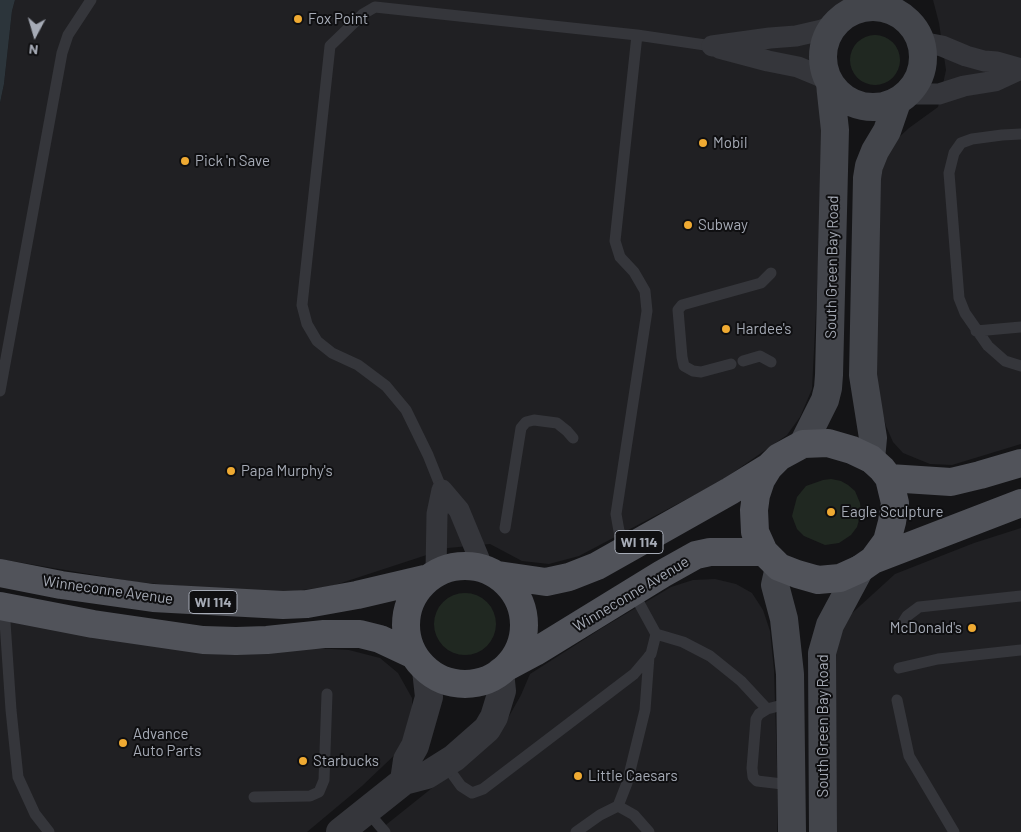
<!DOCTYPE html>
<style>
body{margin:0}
#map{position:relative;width:1021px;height:832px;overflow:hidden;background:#141416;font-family:Barlow,sans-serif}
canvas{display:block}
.north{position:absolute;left:10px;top:10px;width:50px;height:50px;-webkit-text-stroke:4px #0f0f11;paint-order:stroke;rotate:186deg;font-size:14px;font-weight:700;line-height:20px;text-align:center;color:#a6abb6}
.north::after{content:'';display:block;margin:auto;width:18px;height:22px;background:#a6abb6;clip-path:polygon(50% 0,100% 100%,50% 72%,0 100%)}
</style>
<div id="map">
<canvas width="1021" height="832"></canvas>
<div class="north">N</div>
</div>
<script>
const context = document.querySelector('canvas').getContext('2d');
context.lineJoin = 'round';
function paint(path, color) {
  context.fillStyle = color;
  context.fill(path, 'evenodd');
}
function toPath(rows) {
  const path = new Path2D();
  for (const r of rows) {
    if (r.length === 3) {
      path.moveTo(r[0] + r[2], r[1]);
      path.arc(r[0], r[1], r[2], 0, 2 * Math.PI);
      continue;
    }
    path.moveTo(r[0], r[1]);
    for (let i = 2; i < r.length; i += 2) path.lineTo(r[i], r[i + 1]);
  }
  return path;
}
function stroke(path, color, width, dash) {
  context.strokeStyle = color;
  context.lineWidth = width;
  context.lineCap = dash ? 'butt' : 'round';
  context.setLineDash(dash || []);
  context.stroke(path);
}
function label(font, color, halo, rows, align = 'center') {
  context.font = font + ' Barlow,sans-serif';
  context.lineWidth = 4;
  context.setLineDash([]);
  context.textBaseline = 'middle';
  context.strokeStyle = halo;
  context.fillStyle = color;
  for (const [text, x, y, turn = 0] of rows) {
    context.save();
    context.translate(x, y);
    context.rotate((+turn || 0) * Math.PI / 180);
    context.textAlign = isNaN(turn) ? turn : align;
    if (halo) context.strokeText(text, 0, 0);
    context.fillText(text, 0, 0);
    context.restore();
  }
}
paint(toPath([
 [15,0,846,0,831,13,813,46,810,58,821,110,824,152,812,389,800,417,787,435,721,481,579,556,549,564,522,561,490,544,448,548,332,586,273,594,136,582,0,559,0,103,4,84,12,11],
 [933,0,1021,0,1021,444,952,465,930,464,903,453,893,442,886,426,880,405,874,354,879,187,884,163,895,141,909,128,938,107,946,70,939,23],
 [1021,528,1021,832,837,832,832,667,837,642,850,615,895,574,974,543],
 [715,579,736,584,752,593,763,610,770,631,774,670,777,766,777,832,377,832,472,756,503,727,521,695,530,674,602,628,671,587,693,580],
 [0,619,297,647,349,650,380,658,398,673,412,698,412,723,403,747,362,786,307,832,0,832]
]), '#202023');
paint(toPath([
 [875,60,25],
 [831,479,841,481,848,485,855,491,860,503,861,513,857,527,851,535,839,543,825,545,804,536,797,529,792,516,797,497,806,486,823,480],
 [465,624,31]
]), '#202821');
paint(toPath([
 [0,0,15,0,12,11,4,84,0,103]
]), '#2c353b');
stroke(toPath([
 [1021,134,1002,135,972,139,961,143,954,153,949,173,959,298,965,313,988,346,1005,361,1021,366],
 [976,331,1021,327],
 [743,361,760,356,771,362],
 [731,364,701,372,693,371,684,366,682,357,678,310,682,305,761,283,771,273],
 [0,391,62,53,68,35,91,0],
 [442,490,428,455,406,410,386,386,358,365,332,353,317,341,307,324,302,305,330,46,363,14,375,7,637,35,712,46],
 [505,528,521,428,526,422,534,420,557,423,567,431,573,438],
 [629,548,619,531,616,514,647,311,645,291,634,272,620,257,615,241,637,35],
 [633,592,656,634,683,642,710,656,741,681,767,709],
 [4,607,11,710,18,777,35,814,49,832],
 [902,624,907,616,919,607,1021,596],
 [899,668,938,659,1021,650],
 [897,700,909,756,954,832],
 [790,703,767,709,759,714,756,719,752,768,753,777,757,781,791,785],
 [445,764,461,786,472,793,483,789,634,674,651,654,656,634],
 [254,797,310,796,319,792,324,780,327,694],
 [618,806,627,783,645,710,649,656],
 [367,811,385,832],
 [576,832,600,815,618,806,634,815,649,832]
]), '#35363b', 11);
stroke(toPath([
 [921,42,942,46,966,56,984,61,997,62,1021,69],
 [712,46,770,38,796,36,822,30,833,25],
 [719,48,768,61,798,67,827,79],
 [907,94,939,94,964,86,995,81,1021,69],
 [442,490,459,510,483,568],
 [436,572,437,514,442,490]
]), '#35363b', 21);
stroke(toPath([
 [404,781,407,760,415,746,429,697,426,670],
 [340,832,404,781,427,775,454,758,487,729,494,717,502,691,500,672]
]), '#35363b', 28);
stroke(toPath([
 [873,57,50],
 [803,444,825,400,828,388,829,375,835,130,830,84],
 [871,459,873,438,863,375,867,178,869,166,875,151,887,131,897,102],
 [779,567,775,585,784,619,790,674,792,832],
 [823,832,822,653,830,625,860,569]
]), '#43454b', 28);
stroke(toPath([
 [828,443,852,450,871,459,882,469,889,478,895,503,892,522,887,541,873,560,860,569,840,578,818,580,797,574,779,567,764,552,755,532,754,510,756,495,761,480,769,467,779,457,803,444,828,443],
 [889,478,951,482,980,475,1021,463],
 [873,560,1021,503],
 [465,625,59],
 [0,573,61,585,153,598,283,605,307,604,357,595,425,579],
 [498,575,546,582,569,577,597,566,730,491,769,467],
 [0,606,93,624,203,640,236,641,267,640,324,634,360,634,380,639,412,654],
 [507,667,535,652,662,574,696,555,710,552,764,552]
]), '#51535a', 28);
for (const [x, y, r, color] of [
 [298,19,5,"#efaa32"],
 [703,143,5,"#efaa32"],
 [185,161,5,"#efaa32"],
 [688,225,5,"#efaa32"],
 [726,329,5,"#efaa32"],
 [231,471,5,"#efaa32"],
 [831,512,5,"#efaa32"],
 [972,628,5,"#efaa32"],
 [123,743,5,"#efaa32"],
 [303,761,5,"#efaa32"],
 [578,776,5,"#efaa32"]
]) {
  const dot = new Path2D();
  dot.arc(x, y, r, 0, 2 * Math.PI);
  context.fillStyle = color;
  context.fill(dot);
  stroke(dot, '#0f0f11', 2);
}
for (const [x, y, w] of [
 [639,542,48],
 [213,602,48]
]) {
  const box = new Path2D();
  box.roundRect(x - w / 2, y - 11.5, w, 23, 4);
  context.fillStyle = '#0f0f11';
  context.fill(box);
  stroke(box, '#a6abb6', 1);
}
label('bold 14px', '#a6abb6', null, [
 ["WI 114",639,542],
 ["WI 114",213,602]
]);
label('15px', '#a6abb6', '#0f0f11', [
 ["Fox Point",308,19],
 ["Mobil",713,143],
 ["Pick 'n Save",195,161],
 ["Subway",698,225],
 ["Hardee's",736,329],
 ["Papa Murphy's",241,471],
 ["Eagle Sculpture",841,512],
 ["McDonald's",962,628,"right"],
 ["Advance",133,734],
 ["Auto Parts",133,751],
 ["Starbucks",313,761],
 ["Little Caesars",588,776]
], 'left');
label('15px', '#a6abb6', '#0f0f11', [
 ["South Green Bay Road",832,267,-89],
 ["Winneconne Avenue",108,590,8],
 ["Winneconne Avenue",631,594,-31],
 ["South Green Bay Road",823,726,-90]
]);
</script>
